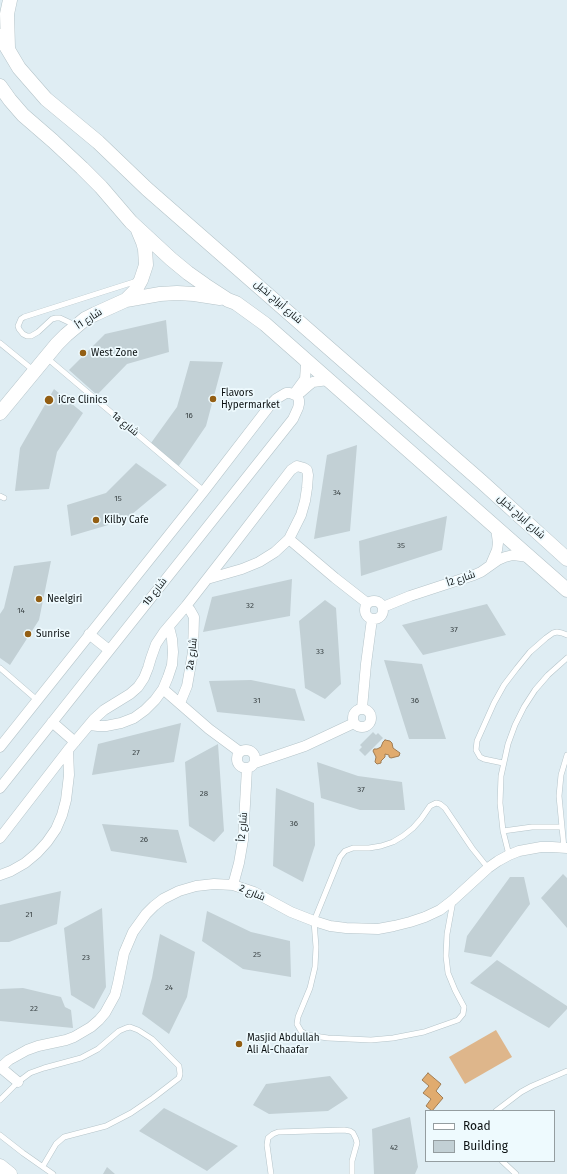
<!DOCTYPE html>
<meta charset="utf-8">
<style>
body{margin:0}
#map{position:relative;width:567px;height:1174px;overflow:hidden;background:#dfedf3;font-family:"Fira Sans",sans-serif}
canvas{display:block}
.legend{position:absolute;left:425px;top:1110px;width:130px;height:52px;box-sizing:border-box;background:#eefafe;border:1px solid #949da0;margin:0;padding:5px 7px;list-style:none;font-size:12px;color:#0d1213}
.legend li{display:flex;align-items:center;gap:8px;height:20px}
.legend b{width:20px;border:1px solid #949da0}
</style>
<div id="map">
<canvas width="567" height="1174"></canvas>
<ul class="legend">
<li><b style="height:5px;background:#fff"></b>Road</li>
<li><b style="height:11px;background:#c2d0d5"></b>Building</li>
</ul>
</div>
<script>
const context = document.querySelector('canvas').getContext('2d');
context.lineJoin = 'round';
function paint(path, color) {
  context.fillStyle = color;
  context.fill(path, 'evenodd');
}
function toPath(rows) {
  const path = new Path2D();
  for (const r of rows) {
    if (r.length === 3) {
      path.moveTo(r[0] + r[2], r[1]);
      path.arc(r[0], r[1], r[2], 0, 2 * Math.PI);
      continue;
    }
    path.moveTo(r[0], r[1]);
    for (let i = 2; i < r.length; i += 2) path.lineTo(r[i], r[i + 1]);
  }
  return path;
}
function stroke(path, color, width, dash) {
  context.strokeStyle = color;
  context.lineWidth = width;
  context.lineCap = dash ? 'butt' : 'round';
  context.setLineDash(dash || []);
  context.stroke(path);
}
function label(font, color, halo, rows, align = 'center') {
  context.font = font + ' "Fira Sans",Cairo,sans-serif';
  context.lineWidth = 3.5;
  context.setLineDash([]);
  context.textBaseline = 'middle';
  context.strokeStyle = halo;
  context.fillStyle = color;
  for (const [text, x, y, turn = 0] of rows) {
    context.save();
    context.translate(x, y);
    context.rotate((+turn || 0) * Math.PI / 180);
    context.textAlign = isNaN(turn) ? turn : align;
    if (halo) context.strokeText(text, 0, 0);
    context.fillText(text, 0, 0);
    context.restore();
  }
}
paint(toPath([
 [496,1030,512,1057,465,1084,449,1057]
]), '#deb68b');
const water = toPath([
 [385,740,390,741,392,743,393,748,400,753,399,756,391,758,389,757,389,755,385,754,385,757,381,761,381,763,377,764,375,762,376,757,373,751,374,749,377,749,381,747,383,742,385,740],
 [428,1073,441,1084,436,1091,443,1098,432,1111,426,1106,431,1099,423,1093,429,1086,422,1080,428,1073]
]);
paint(water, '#e0ab6e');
stroke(water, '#a17d53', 1);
paint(toPath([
 [166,320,169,352,127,364,97,395,69,370,105,334],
 [190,361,223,362,206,426,178,467,151,443,177,407],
 [54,389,83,413,57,452,49,489,15,491,20,448],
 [357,445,350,531,314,539,327,455],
 [136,463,167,485,125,520,71,536,67,505,106,493],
 [447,516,442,550,361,576,359,541],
 [51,561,39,620,10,665,0,658,0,614,4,608,14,566],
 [292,579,290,616,203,632,212,597],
 [325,600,336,608,341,684,325,699,305,688,299,621],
 [487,604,506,635,423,655,402,625],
 [384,660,422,664,446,739,409,739],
 [251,680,295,689,305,721,217,712,209,681],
 [181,723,174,762,92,775,98,744],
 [373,732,376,735,378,733,383,738,365,756,359,750,362,747,360,745],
 [218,744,224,831,214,842,189,826,185,762],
 [317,762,358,776,402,782,405,810,360,810,321,798],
 [276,788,314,803,315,845,303,882,273,866],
 [102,824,178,830,187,863,111,851],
 [563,874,567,878,567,928,541,898],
 [510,877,524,877,530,904,491,957,464,952,467,936],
 [61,891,57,924,9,942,0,942,0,905],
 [102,908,106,987,94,1009,71,995,64,928],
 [207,911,251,932,290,941,291,977,243,969,202,941],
 [160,934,195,952,187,997,169,1034,142,1014,152,978],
 [497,960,567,1006,567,1009,549,1028,470,983],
 [23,988,61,997,65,1007,71,1010,73,1028,0,1021,0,989],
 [330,1076,348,1098,328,1111,269,1114,253,1105,266,1084],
 [164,1108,238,1146,207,1171,139,1131],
 [410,1117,418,1167,415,1174,374,1174,372,1129],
 [107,1167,115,1174,103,1174]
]), '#c2d0d5');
const lane = toPath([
 [75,325,60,318,56,318,52,319,38,332,31,336,27,336,23,334,19,329,18,326,21,319,24,317,137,281],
 [0,343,33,370],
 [47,358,204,491],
 [0,496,4,498],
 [0,668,37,700],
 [503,763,484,759,480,757,476,750,477,741,494,703,504,685,517,668,530,652,546,638,553,633,557,632,562,633,567,635],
 [503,831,532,827,562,827],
 [564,848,559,796,561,775,567,755],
 [509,855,503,831,500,803,501,776,508,744,515,725,524,707,535,690,548,675,567,658],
 [453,901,447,934,446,956,448,973,455,990,464,1007,463,1014,458,1020,424,1032,393,1038,371,1040,328,1038,307,1035,301,1031,297,1024,298,1017,310,988,315,967,316,947,314,921,340,857,345,851,353,848,369,848,381,846,393,842,403,836,413,828,421,819,430,806,436,803,440,804,445,808,472,848,488,868],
 [0,1100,18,1082,30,1073,44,1068,81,1058,98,1049,119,1031,126,1028,130,1027,138,1030,152,1039,179,1066,180,1074,179,1078,153,1098,131,1113,106,1126,64,1137,56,1144,43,1166],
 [496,1111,521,1092,532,1086,567,1071],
 [0,1135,23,1153,53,1174],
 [502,1161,516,1174],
 [271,1174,267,1145,268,1138,273,1134,278,1132,344,1130,350,1131,353,1133,356,1139,357,1143,352,1161,352,1174]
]);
const street = toPath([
 [301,392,309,385,313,382,328,380],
 [294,394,305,379,306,365,304,358],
 [289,539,335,578,367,603],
 [491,564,497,550,498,543,496,528],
 [374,610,9],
 [383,607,410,596,474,575,481,572,498,560,505,557,513,555,529,557],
 [89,634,109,650],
 [163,689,209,729,240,752],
 [180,703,187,686,193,652,194,617,190,610,186,606],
 [362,708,366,664,372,619],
 [362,718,9],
 [52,722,75,742],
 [90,725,98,726,106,726,121,723,134,718,145,710,155,700,163,689,168,677,172,665,173,652,172,639,169,627],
 [0,747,204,491,271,404,276,399,286,393,290,393,297,396,299,400,299,404,298,408,293,419,0,788],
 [246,759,9],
 [255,763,305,746,354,723],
 [0,838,68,750,94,719,104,710,130,694,138,687,144,678,148,668,151,658,156,644,164,632,186,606,228,552,291,470,297,466,304,468,307,470,308,475,307,488,305,501,301,515,289,539,275,552,259,562,242,569,207,579],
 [0,875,11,871,25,863,37,853,47,842,56,829,62,815,66,800,69,775,68,750],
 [233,885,239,863,243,840,247,768],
 [0,1067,18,1082],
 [0,1068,9,1060,27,1050,38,1046,66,1040,74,1037,91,1027,99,1020,105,1013,115,995,118,983,124,953,133,932,146,914,154,906,163,899,179,891,196,886,214,884,233,885,254,892,291,912,314,921,330,926,346,928,378,929,394,926,410,922,425,917,440,910,453,900,488,868,498,861,509,855,519,851,541,847,552,847,567,848]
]);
const secondary = toPath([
 [0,36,19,68,46,99,98,142,147,189,482,482,567,559],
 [8,48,7,14,10,0],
 [0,86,10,100,23,115,53,141,82,168,101,187,131,222,171,259,188,273,205,285,228,300,236,303,265,324,567,590],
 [126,300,160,294,177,293,194,294,220,298],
 [0,413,57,344,66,335,85,319,95,314,126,300,135,291,141,280,146,265,145,249,143,242,138,230],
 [0,1166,10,1174]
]);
stroke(lane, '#b5c4c9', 6);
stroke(street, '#b5c4c9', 11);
stroke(secondary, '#b5c4c9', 15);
stroke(lane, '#fff', 5);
stroke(street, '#fff', 10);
stroke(secondary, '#fff', 14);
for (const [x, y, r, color] of [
 [83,353,4,"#935e13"],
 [213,399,4,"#935e13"],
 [49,400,5,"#935e13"],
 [96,520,4,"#935e13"],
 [39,599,4,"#935e13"],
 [28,634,4,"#935e13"],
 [239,1044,4,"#935e13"]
]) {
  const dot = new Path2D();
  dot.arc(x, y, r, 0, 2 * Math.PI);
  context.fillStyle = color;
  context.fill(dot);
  stroke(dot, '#eefafe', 1.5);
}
label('8px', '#3a4244', null, [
 ["16",189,416],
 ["34",337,493],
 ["15",118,499],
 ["35",401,546],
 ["32",250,606],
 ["14",21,611],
 ["37",454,630],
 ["33",320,652],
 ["31",257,701],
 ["36",415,701],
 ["27",136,753],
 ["37",361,790],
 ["28",204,794],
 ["36",294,824],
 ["26",144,840],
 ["21",29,915],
 ["25",257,955],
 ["23",86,958],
 ["24",169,988],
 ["22",34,1009],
 ["42",394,1148]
]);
label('10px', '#0d1213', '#eefafe', [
 ["شارع أبراج نخيل",278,302,41],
 ["شارع 1أ",89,319,-33],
 ["1a شارع",125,424,40],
 ["شارع أبراج نخيل",521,517,42],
 ["شارع 2أ",461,579,-19],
 ["1b شارع",155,592,-52],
 ["2a شارع",192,654,-83],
 ["شارع 2أ",243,827,-85],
 ["شارع 2",252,893,23]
]);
label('10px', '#0d1213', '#eefafe', [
 ["West Zone",91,353],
 ["Flavors",221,393],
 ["Hypermarket",221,405],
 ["iCre Clinics",58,400],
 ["Kilby Cafe",104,520],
 ["Neelgiri",47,599],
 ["Sunrise",36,634],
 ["Masjid Abdullah",247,1038],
 ["Ali Al-Chaafar",247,1050]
], 'left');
</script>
